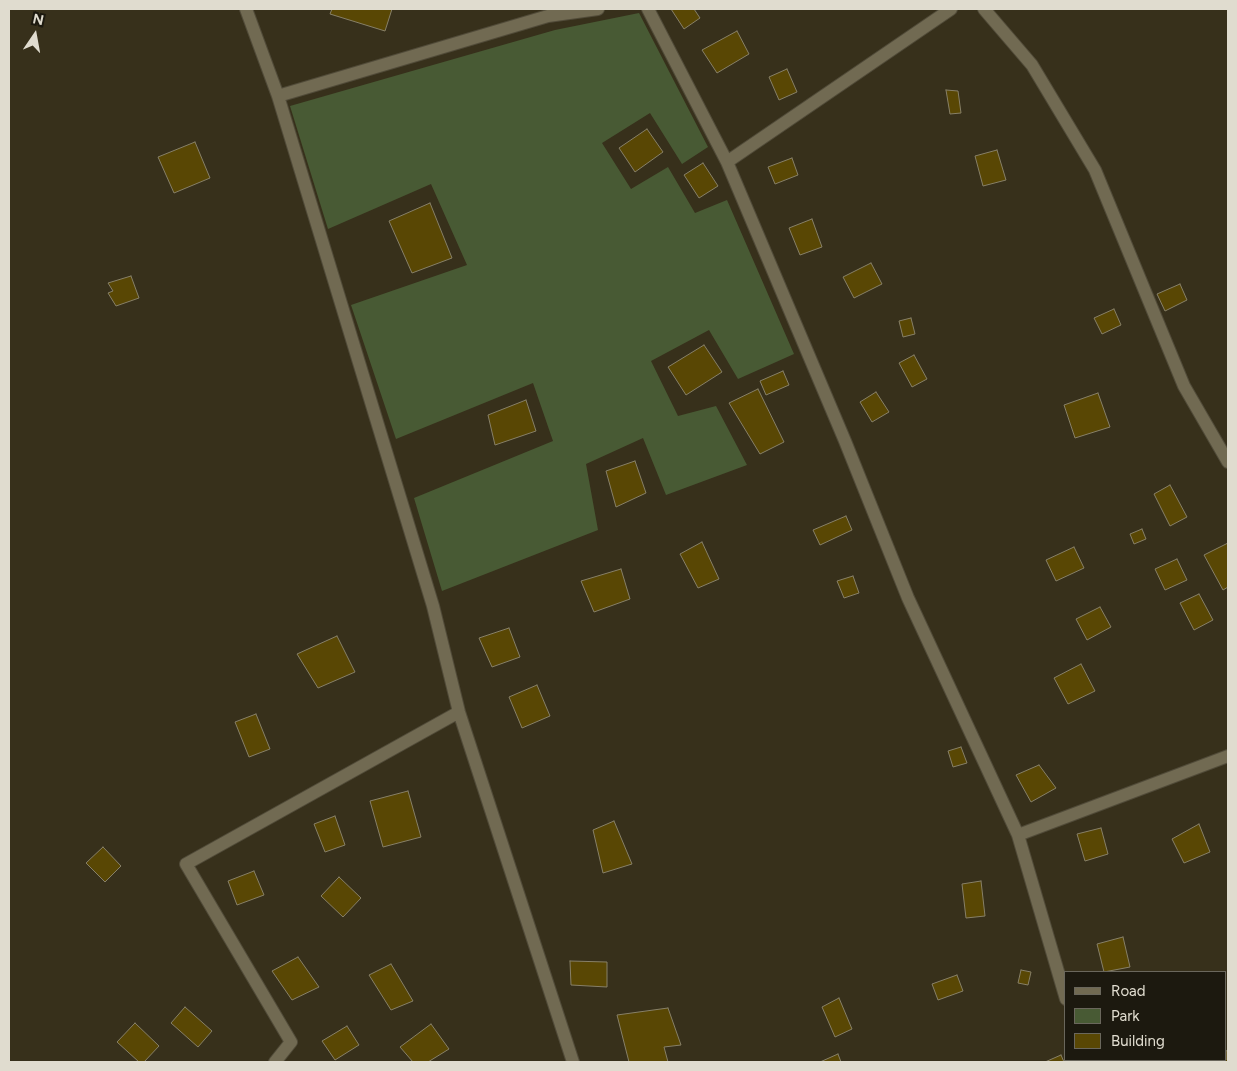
<!DOCTYPE html>
<style>
body{margin:0}
#map{position:relative;width:1237px;height:1071px;overflow:hidden;background:#37301b;font-family:Figtree,sans-serif}
canvas{display:block}
.frame{position:absolute;inset:0;border:10px solid #e0dccf;pointer-events:none}
.legend{position:absolute;left:1064px;top:971px;width:162px;height:90px;box-sizing:border-box;background:#1c190f;border:1px solid #6a675c;margin:0;padding:6px 9px;list-style:none;font-size:15px;color:#e0dccf}
.legend li{display:flex;align-items:center;gap:10px;height:25px}
.legend b{width:25px;border:1px solid #6a675c}
.north{position:absolute;left:10px;top:10px;width:50px;height:50px;-webkit-text-stroke:4px #1c190f;paint-order:stroke;rotate:12deg;font-size:14px;font-weight:700;line-height:20px;text-align:center;color:#e0dccf}
.north::after{content:'';display:block;margin:auto;width:18px;height:22px;background:#e0dccf;clip-path:polygon(50% 0,100% 100%,50% 72%,0 100%)}
</style>
<div id="map">
<canvas width="1237" height="1071"></canvas>
<div class="frame"></div>
<ul class="legend">
<li><b style="height:6px;background:#716a52"></b>Road</li>
<li><b style="height:14px;background:#485a34"></b>Park</li>
<li><b style="height:14px;background:#594704"></b>Building</li>
</ul>
<div class="north">N</div>
</div>
<script>
const context = document.querySelector('canvas').getContext('2d');
context.lineJoin = 'round';
function paint(path, color) {
  context.fillStyle = color;
  context.fill(path, 'evenodd');
}
function toPath(rows) {
  const path = new Path2D();
  for (const r of rows) {
    path.moveTo(r[0], r[1]);
    for (let i = 2; i < r.length; i += 2) path.lineTo(r[i], r[i + 1]);
  }
  return path;
}
function stroke(path, color, width, dash) {
  context.strokeStyle = color;
  context.lineWidth = width;
  context.lineCap = dash ? 'butt' : 'round';
  context.setLineDash(dash || []);
  context.stroke(path);
}
paint(toPath([
 [639,13,708,147,682,164,650,113,602,143,631,189,668,167,695,213,727,200,794,354,738,379,709,330,651,361,678,416,716,406,747,465,666,495,643,438,586,464,598,530,442,591,414,498,553,441,533,383,396,439,351,305,467,265,431,184,328,229,290,106,555,30]
]), '#485a34');
const building = toPath([
 [332,9,392,9,385,31,330,14,332,9],
 [671,9,694,9,700,18,684,29,671,9],
 [737,31,749,54,717,73,702,50,737,31],
 [787,69,797,92,779,100,769,77,787,69],
 [946,90,958,91,961,113,950,114,946,90],
 [647,129,663,152,635,172,619,148,647,129],
 [195,142,210,178,174,193,158,157,195,142],
 [997,150,1006,180,983,186,975,156,997,150],
 [792,158,798,175,775,184,768,167,792,158],
 [703,163,718,186,699,198,684,175,703,163],
 [430,203,452,258,412,273,389,221,430,203],
 [812,219,822,247,800,255,789,228,812,219],
 [871,263,882,284,854,298,843,277,871,263],
 [131,276,139,298,116,306,108,293,113,291,108,283,131,276],
 [1180,284,1187,300,1165,311,1157,294,1180,284],
 [1114,309,1121,325,1102,334,1094,318,1114,309],
 [911,318,915,334,903,337,899,321,911,318],
 [704,345,722,372,686,395,668,367,704,345],
 [914,355,927,379,912,387,899,363,914,355],
 [783,371,789,385,766,395,760,381,783,371],
 [758,389,784,442,760,454,729,403,758,389],
 [876,392,889,412,872,422,860,402,876,392],
 [1098,393,1110,427,1075,438,1064,405,1098,393],
 [526,400,536,431,495,445,488,415,526,400],
 [635,461,646,493,616,507,606,471,635,461],
 [1170,485,1187,517,1170,526,1154,494,1170,485],
 [846,516,852,530,820,545,813,530,846,516],
 [1142,529,1146,539,1134,544,1130,534,1142,529],
 [702,542,719,579,698,588,680,554,702,542],
 [1228,543,1228,587,1223,590,1204,555,1228,543],
 [1074,547,1084,568,1056,581,1046,560,1074,547],
 [1177,559,1187,580,1165,590,1155,569,1177,559],
 [621,569,630,599,594,612,581,581,621,569],
 [853,576,859,593,844,598,837,581,853,576],
 [1199,594,1213,620,1194,630,1180,603,1199,594],
 [1100,607,1111,627,1087,640,1076,619,1100,607],
 [509,628,520,657,492,667,479,638,509,628],
 [337,636,355,672,318,688,297,654,337,636],
 [1081,664,1095,691,1068,704,1054,678,1081,664],
 [537,685,550,716,522,728,509,697,537,685],
 [256,714,270,749,249,757,235,722,256,714],
 [961,747,967,763,953,767,948,751,961,747],
 [1039,765,1056,788,1031,802,1016,775,1039,765],
 [408,791,421,837,383,847,370,801,408,791],
 [335,816,345,845,325,852,314,824,335,816],
 [614,821,632,864,603,873,593,830,614,821],
 [1199,824,1210,852,1184,863,1172,839,1199,824],
 [1101,828,1108,854,1085,861,1077,834,1101,828],
 [103,847,121,866,105,882,86,863,103,847],
 [254,871,264,895,237,905,228,881,254,871],
 [339,877,361,898,343,917,321,896,339,877],
 [981,881,985,916,966,918,962,884,981,881],
 [1123,937,1130,967,1104,972,1097,944,1123,937],
 [298,957,319,987,292,1000,272,971,298,957],
 [570,961,607,962,607,987,571,985,570,961],
 [391,964,413,1001,391,1010,369,975,391,964],
 [1021,970,1031,972,1028,985,1018,983,1021,970],
 [957,975,963,991,938,1000,932,984,957,975],
 [839,998,852,1029,835,1037,822,1007,839,998],
 [185,1007,212,1031,198,1047,171,1023,185,1007],
 [668,1008,681,1045,664,1047,668,1062,629,1062,617,1015,668,1008],
 [135,1023,159,1046,144,1062,139,1062,117,1042,135,1023],
 [431,1024,449,1049,428,1062,413,1062,400,1047,431,1024],
 [347,1026,359,1045,335,1060,322,1041,347,1026],
 [1228,1050,1228,1062,1219,1062,1218,1060,1226,1060,1226,1051,1228,1050],
 [838,1054,841,1062,820,1062,838,1054],
 [1061,1055,1064,1062,1045,1062,1061,1055]
]);
paint(building, '#594704');
stroke(building, '#878068', 1);
const minor = toPath([
 [246,9,278,96,433,606,459,712,573,1062],
 [648,9,727,162,845,441,908,598,1018,835,1066,999],
 [984,9,1032,65,1095,170,1184,386,1228,462],
 [278,96,548,16,598,9],
 [727,162,951,9],
 [1018,835,1228,756],
 [1083,1060,1084,1062],
 [275,1062,291,1042,186,864,459,712]
]);
stroke(minor, '#514b39', 14);
stroke(minor, '#716a52', 12);
</script>
